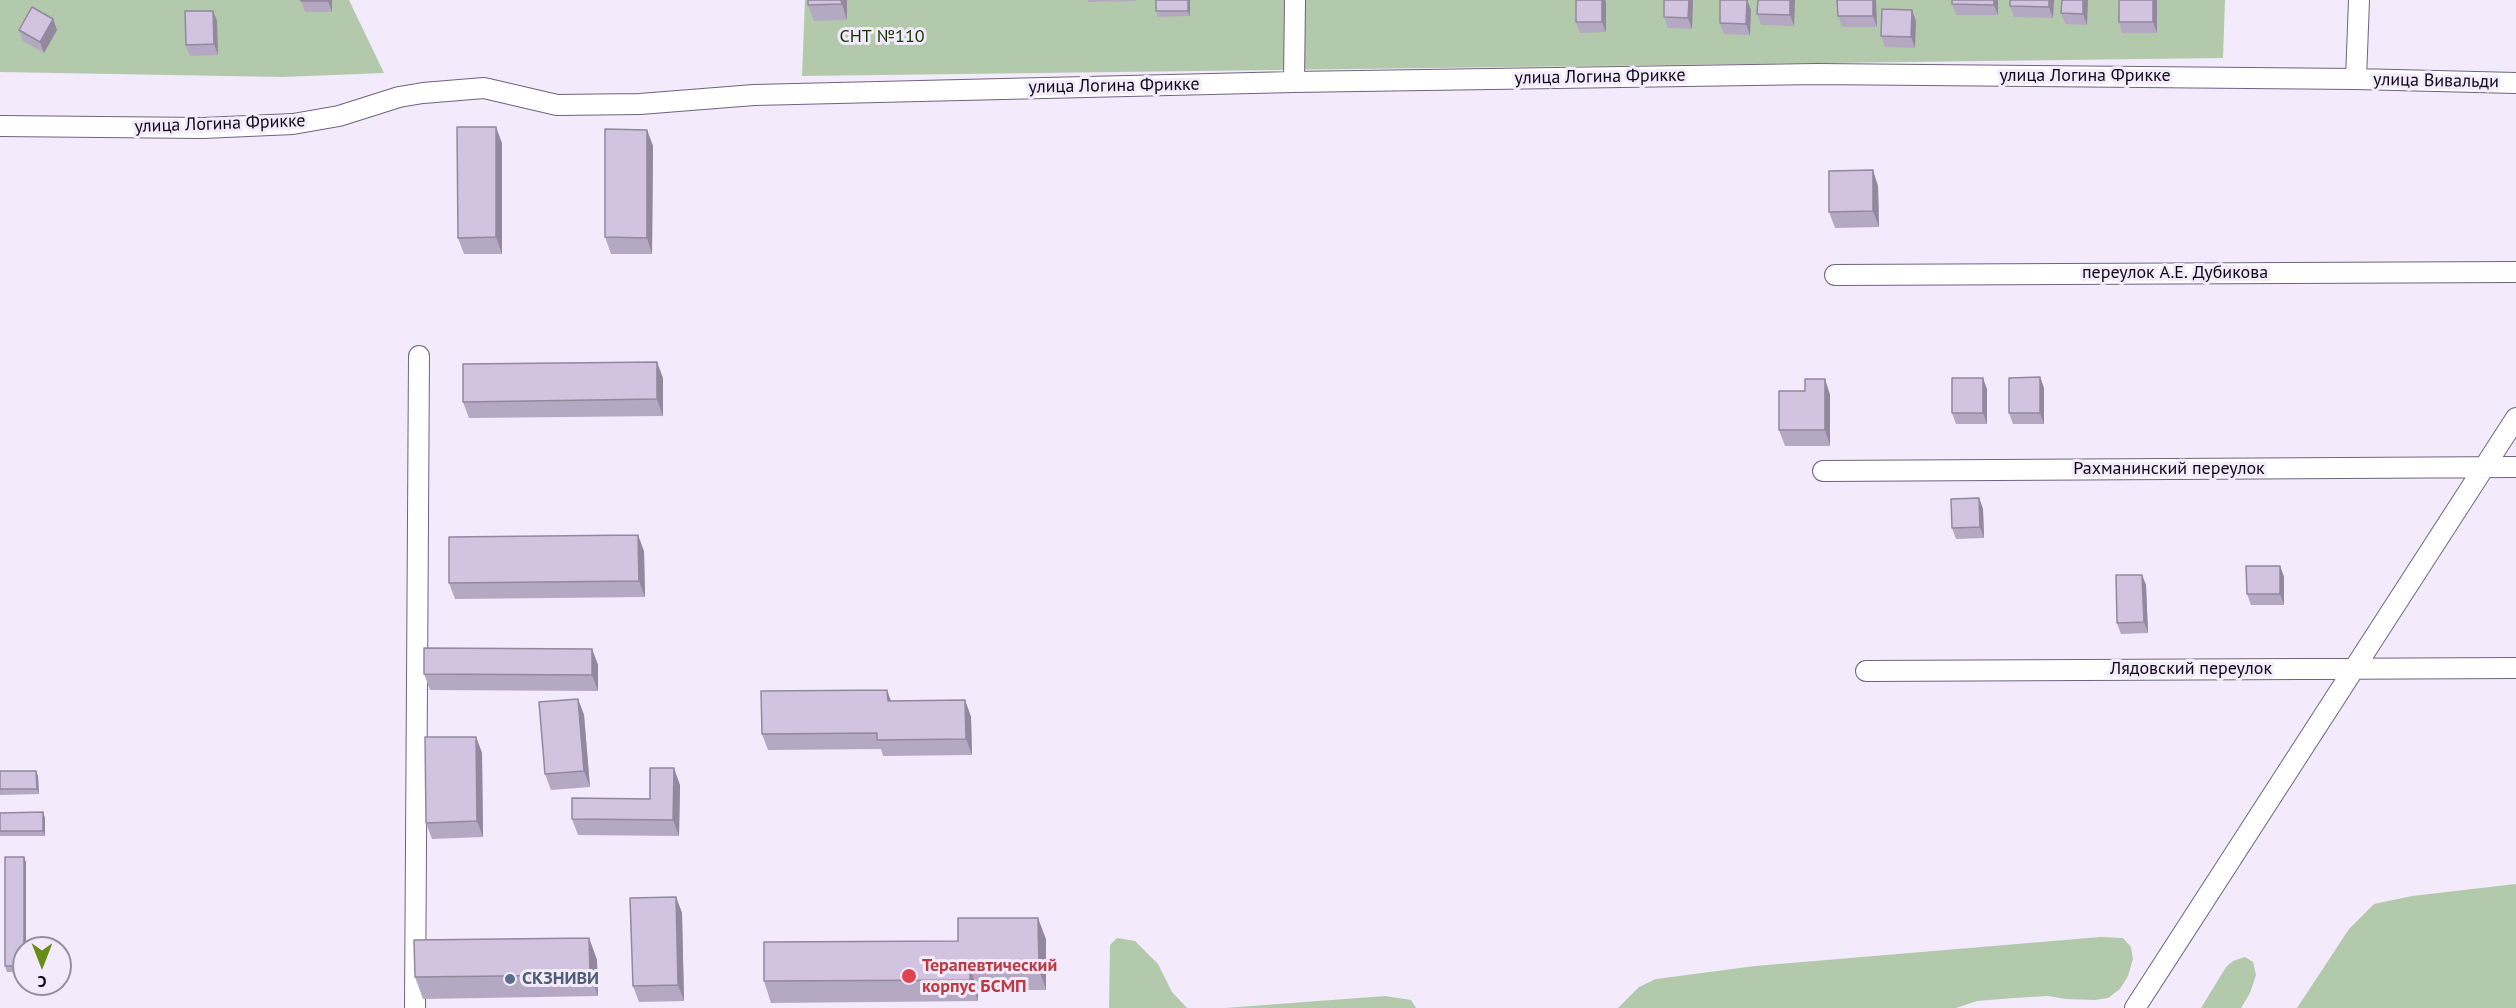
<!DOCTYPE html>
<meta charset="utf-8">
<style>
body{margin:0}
#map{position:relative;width:2516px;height:1008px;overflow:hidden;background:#f3eafc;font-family:"PT Sans",sans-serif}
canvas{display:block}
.north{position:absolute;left:12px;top:936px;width:60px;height:60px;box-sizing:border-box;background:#f3eafc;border:2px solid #97909f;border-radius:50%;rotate:180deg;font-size:16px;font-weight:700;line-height:24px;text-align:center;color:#0e0913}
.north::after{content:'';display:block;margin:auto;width:21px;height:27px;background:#678d17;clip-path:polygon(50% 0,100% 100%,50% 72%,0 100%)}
</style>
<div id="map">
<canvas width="2516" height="1008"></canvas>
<div class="north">С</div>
</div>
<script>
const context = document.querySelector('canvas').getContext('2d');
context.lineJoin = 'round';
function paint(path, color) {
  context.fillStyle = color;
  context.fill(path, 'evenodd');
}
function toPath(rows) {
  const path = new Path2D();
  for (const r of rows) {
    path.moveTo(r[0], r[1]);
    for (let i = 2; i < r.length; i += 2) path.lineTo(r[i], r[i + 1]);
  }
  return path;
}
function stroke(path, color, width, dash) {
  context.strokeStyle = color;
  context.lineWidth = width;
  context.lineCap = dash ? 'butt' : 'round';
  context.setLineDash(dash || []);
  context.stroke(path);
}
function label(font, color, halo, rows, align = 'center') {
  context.font = font + ' "PT Sans",sans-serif';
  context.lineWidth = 6;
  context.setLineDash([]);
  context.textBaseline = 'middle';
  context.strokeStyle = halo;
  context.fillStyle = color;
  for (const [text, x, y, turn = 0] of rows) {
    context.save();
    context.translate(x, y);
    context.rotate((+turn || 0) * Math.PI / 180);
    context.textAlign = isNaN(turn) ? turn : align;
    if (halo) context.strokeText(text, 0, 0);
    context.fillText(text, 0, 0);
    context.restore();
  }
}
paint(toPath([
 [0,0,349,0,384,73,282,77,0,72],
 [805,0,2225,0,2223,58,802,76],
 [2516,884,2516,1008,2297,1008,2349,929,2374,904,2412,896],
 [2100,937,2123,938,2131,947,2133,959,2128,976,2120,989,2108,998,2095,1000,2066,999,2048,996,2014,998,1977,1001,1956,1008,1618,1008,1639,987,1656,979,1755,966],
 [1117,938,1135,941,1158,964,1172,992,1187,1008,1109,1008,1110,945],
 [2245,957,2253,962,2256,975,2250,993,2241,1008,2201,1008,2226,967,2233,961],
 [1385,996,1411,1000,1416,1008,1225,1008]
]), '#b2caab');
const minor = toPath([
 [2356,79,2516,83],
 [1294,82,1295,0],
 [0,126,203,128,293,124,339,116,399,97,423,93,484,88,557,105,640,104,754,95,1294,82,1817,74,2356,79,2359,0],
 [1835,275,2516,272],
 [1823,471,2516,467],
 [1866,671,2516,668],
 [415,1008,419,356],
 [2135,1008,2516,418]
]);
stroke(minor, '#70637d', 22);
stroke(minor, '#fff', 20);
paint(toPath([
 [332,0,332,12,305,12,301,1],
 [847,0,847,20,814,21,808,5],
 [1088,0,1136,0,1136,1,1088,2],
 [1190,0,1190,16,1158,17,1156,11],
 [1693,0,1692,29,1668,28,1664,17],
 [1747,0,1751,10,1750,35,1724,34,1720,23],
 [1795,0,1794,26,1761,25,1757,14],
 [1837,0,1876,0,1877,27,1842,27,1838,16],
 [1952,0,1998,0,1998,15,1956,15,1952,4],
 [2010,0,2054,0,2053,18,2014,17,2010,6],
 [2062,0,2088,0,2087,25,2065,24,2061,13],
 [2157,0,2157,33,2122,33,2119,22],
 [1606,2,1606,32,1580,33,1576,22],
 [1912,10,1916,21,1915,48,1885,47,1881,36],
 [213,11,217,21,218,55,190,56,186,45],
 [53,19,57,30,44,53,23,41,19,30],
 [647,130,653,146,652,254,611,254,605,237],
 [502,143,502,254,464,254,458,238],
 [1878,186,1879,227,1835,228,1829,212],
 [2040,377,2044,388,2044,424,2013,424,2009,413],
 [663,378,663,416,469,418,463,402],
 [1825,379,1830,395,1830,446,1785,446,1779,430,1805,391],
 [1987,389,1987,424,1956,424,1952,413],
 [1979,498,1983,509,1984,538,1956,539,1952,528],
 [644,551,645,597,455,599,449,583],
 [2280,566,2284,577,2284,605,2251,605,2247,594],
 [2142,575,2146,585,2148,633,2121,634,2117,623],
 [592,649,598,665,598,691,430,690,424,674],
 [578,699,584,715,590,787,551,790,545,774],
 [965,700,971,717,972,755,883,756,881,749,768,750,762,734,892,701],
 [476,737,482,753,483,837,432,839,426,823],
 [0,771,38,776,39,794,0,795],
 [680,785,679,836,578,835,572,819,650,799],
 [0,813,45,818,45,836,0,836],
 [26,862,26,948,24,948,24,972,7,972,5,966],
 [676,897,682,913,684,1001,639,1002,633,986],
 [589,938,597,960,598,996,423,999,415,977],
 [1046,939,1046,990,978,990,978,1001,771,1003,764,981]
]), '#b5a8c2');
paint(toPath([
 [328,0,332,0,332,12,328,1],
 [841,0,847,0,847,20,842,4],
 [1188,0,1190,0,1190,16,1188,11],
 [1602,0,1605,0,1606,2,1606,32,1602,22],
 [1689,0,1693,0,1692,29,1688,18],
 [1747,0,1751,10,1750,35,1746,24],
 [1790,0,1795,0,1794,26,1790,15],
 [1873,0,1876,0,1877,27,1873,16],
 [1994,0,1998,0,1998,15,1994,5],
 [2049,0,2054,0,2053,18,2049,7],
 [2083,0,2088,0,2087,25,2083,14],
 [2153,0,2157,0,2157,33,2153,22],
 [1912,10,1916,21,1915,48,1911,37],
 [213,11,217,21,218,55,214,44],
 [53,19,57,30,44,53,40,42],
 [496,127,502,143,502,254,496,237],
 [647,130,653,146,652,254,647,238],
 [1873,170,1878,186,1879,227,1873,211],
 [657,362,663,378,663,416,657,399],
 [2040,377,2044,388,2044,424,2040,413],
 [1983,378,1987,389,1987,424,1983,413],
 [1825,379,1830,395,1830,446,1825,430],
 [1979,498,1983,509,1984,538,1980,527],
 [638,535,644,551,645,597,639,581],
 [2280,566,2284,577,2284,605,2280,594],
 [2142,575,2146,585,2148,633,2144,622],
 [592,649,598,665,598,691,592,675],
 [887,690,893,706,888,701],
 [578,699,584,715,590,787,584,771],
 [965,700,971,717,972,755,966,739],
 [476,737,482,753,483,837,477,821],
 [674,768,680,785,679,836,673,820],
 [36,771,38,776,39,794,37,789],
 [43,812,45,818,45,836,43,831],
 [24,857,26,862,26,948,24,948,24,967],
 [676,897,682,913,684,1001,678,985],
 [1038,918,1046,939,1046,990,1039,969],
 [589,938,597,960,598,996,590,975],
 [970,969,978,990,978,1001,970,980]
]), '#93889e');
const building = toPath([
 [301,0,328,0,328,1,301,1,301,0],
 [808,0,841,0,842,4,808,5,808,0],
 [1156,0,1188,0,1188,11,1156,11,1156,0],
 [1576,0,1602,0,1602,22,1576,22,1576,0],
 [1664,0,1689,0,1688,18,1664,17,1664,0],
 [1720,0,1747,0,1746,24,1720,23,1720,0],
 [1758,0,1790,0,1790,15,1757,14,1758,0],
 [1837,0,1873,0,1873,16,1838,16,1837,0],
 [1952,0,1994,0,1994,5,1952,4,1952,0],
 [2010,0,2049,0,2049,7,2010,6,2010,0],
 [2062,0,2083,0,2083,14,2061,13,2062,0],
 [2119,0,2153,0,2153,22,2119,22,2119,0],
 [32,7,53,19,40,42,19,30,32,7],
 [1882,9,1912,10,1911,37,1881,36,1882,9],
 [185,11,213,11,214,44,186,45,185,11],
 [457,127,496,127,496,237,458,238,457,127],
 [605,129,647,130,647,238,605,237,605,129],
 [1873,170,1873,211,1829,212,1829,171,1873,170],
 [657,362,657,399,463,402,463,364,657,362],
 [2040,377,2040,413,2009,413,2009,378,2040,377],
 [1952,378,1983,378,1983,413,1952,413,1952,378],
 [1805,379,1825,379,1825,430,1779,430,1779,391,1805,391,1805,379],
 [1979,498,1980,527,1952,528,1951,499,1979,498],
 [638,535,639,581,449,583,449,537,638,535],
 [2246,566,2280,566,2280,594,2247,594,2246,566],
 [2116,575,2142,575,2144,622,2117,623,2116,575],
 [424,648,592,649,592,675,424,674,424,648],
 [887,690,888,701,965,700,966,739,877,740,877,733,762,734,761,691,887,690],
 [578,699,584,771,545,774,539,702,578,699],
 [425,737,476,737,477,821,426,823,425,737],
 [650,768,674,768,673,820,572,819,572,798,650,799,650,768],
 [0,771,36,771,37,789,0,789,0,771],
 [43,812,43,831,0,831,0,813,43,812],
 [5,857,24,857,24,966,5,966,5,857],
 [676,897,678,985,633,986,630,898,676,897],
 [958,918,1038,918,1039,969,970,969,970,980,764,981,764,942,958,941,958,918],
 [589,938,590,975,415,977,414,940,589,938]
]);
paint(building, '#d2c3e1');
stroke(building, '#93889e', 1.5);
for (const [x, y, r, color] of [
 [909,976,8,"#e0444e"],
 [510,979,6,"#5c6f8a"]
]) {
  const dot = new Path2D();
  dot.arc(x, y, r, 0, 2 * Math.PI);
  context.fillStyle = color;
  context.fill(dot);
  stroke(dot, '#f3eafc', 2);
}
label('18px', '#123703', '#f3eafc', [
 ["СНТ №110",882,37]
]);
label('18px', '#0e0913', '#f3eafc', [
 ["улица Логина Фрикке",2085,76],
 ["улица Логина Фрикке",1600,77,-1],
 ["улица Вивальди",2436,81,1],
 ["улица Логина Фрикке",1114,86,-1],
 ["улица Логина Фрикке",220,124,-2],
 ["переулок А.Е. Дубикова",2175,273],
 ["Рахманинский переулок",2169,469],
 ["Лядовский переулок",2191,669]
]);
label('bold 18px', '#be3a42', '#f3eafc', [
 ["Терапевтический",922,966],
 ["корпус БСМП",922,987]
], 'left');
label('bold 18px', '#4e5e75', '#f3eafc', [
 ["СКЗНИВИ",522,979]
], 'left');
</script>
